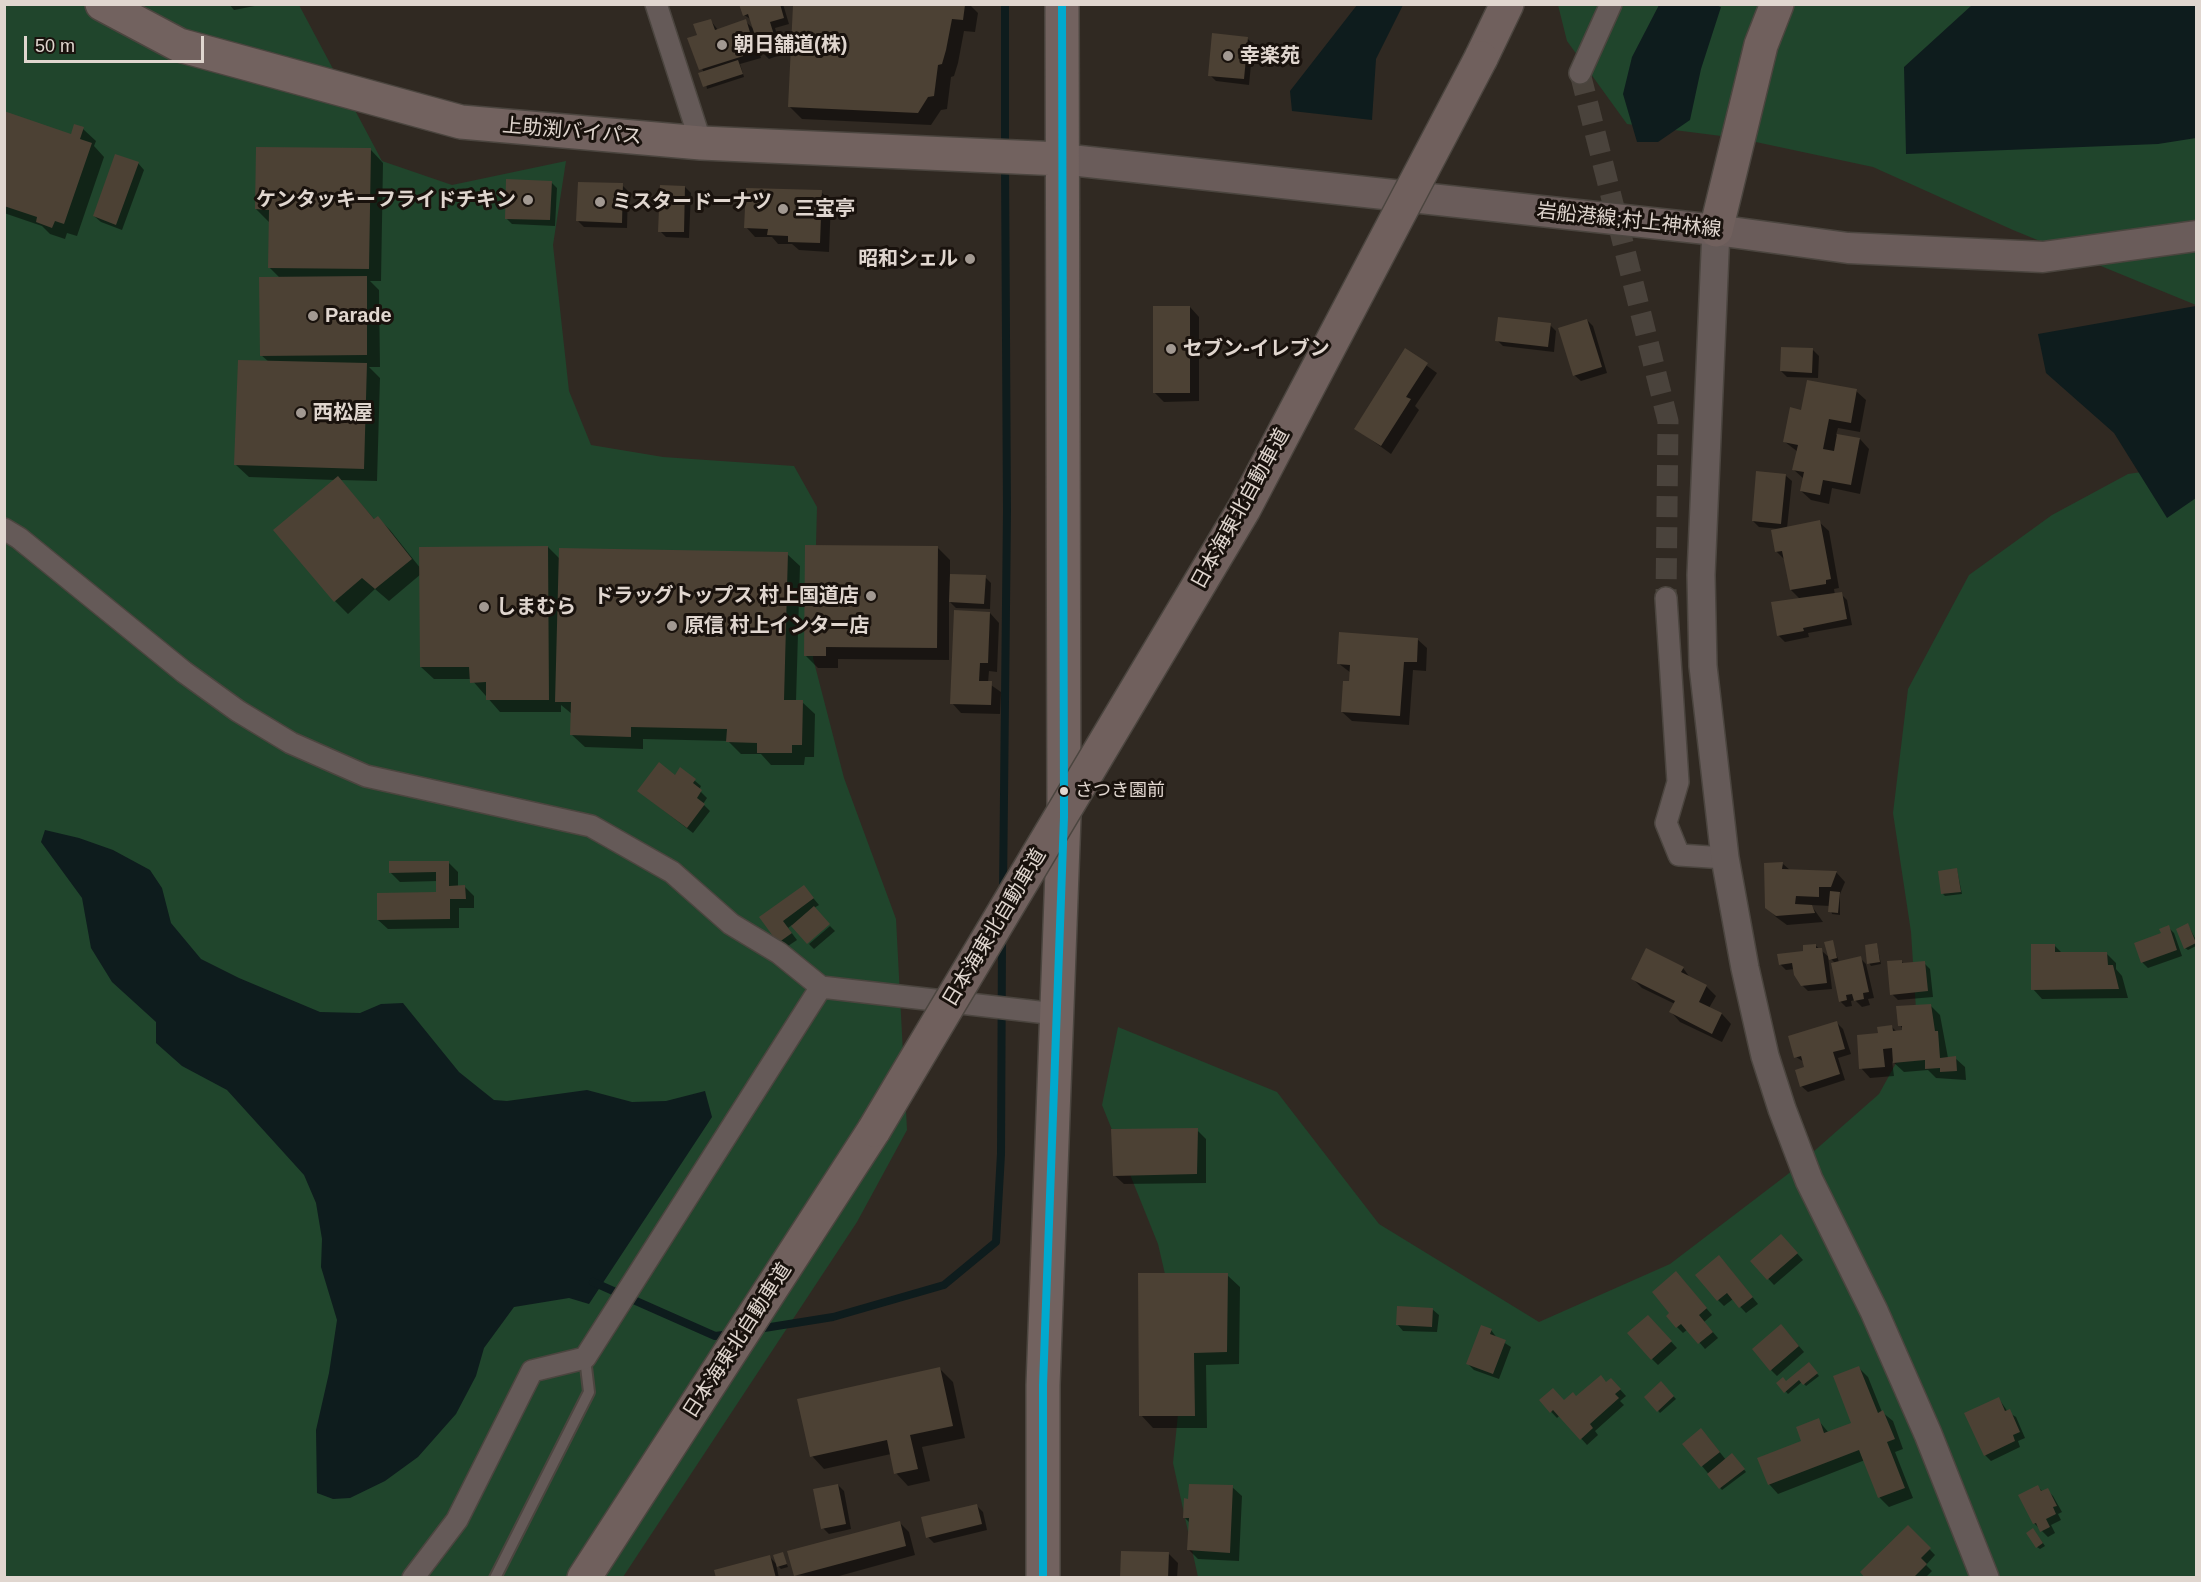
<!DOCTYPE html>
<meta charset="utf-8">
<style>
body{margin:0}
#map{position:relative;width:2201px;height:1582px;overflow:hidden;background:#302922;font-family:Helvetica,sans-serif}
canvas{display:block}
.frame{position:absolute;inset:0;border:6px solid #e0d6cf;pointer-events:none}
.scale{position:absolute;left:24px;top:36px;width:180px;height:27px;box-sizing:border-box;border:3px solid #e0d6cf;border-top:0;padding-left:8px;font-size:18px;line-height:21px;white-space:nowrap;color:#e0d6cf;-webkit-text-stroke:4px #19120d;paint-order:stroke}
</style>
<div id="map">
<canvas width="2201" height="1582"></canvas>
<div class="frame"></div>
<div class="scale">50 m</div>
</div>
<script>
const context = document.querySelector('canvas').getContext('2d');
context.lineJoin = 'round';
function paint(path, color) {
  context.fillStyle = color;
  context.fill(path, 'evenodd');
}
function toPath(rows) {
  const path = new Path2D();
  for (const r of rows) {
    path.moveTo(r[0], r[1]);
    for (let i = 2; i < r.length; i += 2) path.lineTo(r[i], r[i + 1]);
  }
  return path;
}
function stroke(path, color, width, dash) {
  context.strokeStyle = color;
  context.lineWidth = width;
  context.lineCap = dash ? 'butt' : 'round';
  context.setLineDash(dash || []);
  context.stroke(path);
}
function label(font, color, halo, rows, align = 'center') {
  context.font = font + ' Helvetica,"Noto Sans JP",sans-serif';
  context.lineWidth = 6;
  context.setLineDash([]);
  context.textBaseline = 'middle';
  context.strokeStyle = halo;
  context.fillStyle = color;
  for (const [text, x, y, turn = 0] of rows) {
    context.save();
    context.translate(x, y);
    context.rotate((+turn || 0) * Math.PI / 180);
    context.textAlign = isNaN(turn) ? turn : align;
    if (halo) context.strokeText(text, 0, 0);
    context.fillText(text, 0, 0);
    context.restore();
  }
}
paint(toPath([
 [5,5,299,5,382,161,452,185,566,161,553,245,569,391,591,445,663,457,794,466,817,507,813,658,844,778,896,919,907,1130,857,1222,623,1577,5,1578],
 [1558,5,2196,5,2196,305,2013,230,1873,167,1737,138,1627,124,1567,41],
 [2196,464,2196,1577,1198,1577,1173,1463,1184,1356,1158,1244,1102,1105,1118,1027,1277,1092,1379,1224,1539,1322,1670,1264,1788,1174,1879,1094,1917,1025,1911,932,1893,813,1908,689,1969,575,2052,515,2128,474]
]), '#20452c');
paint(toPath([
 [1713,4,1721,7,1701,69,1690,120,1658,142,1637,142,1623,94,1632,57,1659,5],
 [1357,5,1403,5,1376,59,1372,120,1292,111,1290,91],
 [1972,5,2196,5,2196,138,2158,144,1906,154,1904,67],
 [2196,306,2196,498,2167,518,2114,433,2046,373,2038,334],
 [45,830,79,838,113,850,150,870,162,888,171,923,201,959,239,978,320,1012,360,1013,381,1004,403,1003,459,1072,494,1100,507,1101,587,1090,632,1102,666,1101,705,1091,712,1117,589,1304,569,1298,514,1307,484,1348,476,1376,456,1414,418,1457,385,1481,350,1498,333,1499,317,1493,316,1430,329,1373,337,1320,321,1267,322,1239,316,1203,304,1175,227,1090,182,1066,156,1043,156,1022,112,982,91,948,82,898,41,842]
]), '#0e1c1d');
paint(toPath([
 [229,4,265,4,234,10],
 [741,4,783,4,789,24,775,28,783,54,769,59,758,48,761,58,740,64,744,77,707,89,704,73,689,39,699,35,711,21,718,30,745,21,756,31,752,20,744,15],
 [795,4,969,4,978,13,975,32,964,31,958,63,954,76,951,77,947,109,941,110,931,125,802,119,789,106],
 [1247,38,1253,44,1249,85,1216,81,1210,75],
 [4,113,72,136,83,129,96,141,94,146,104,157,77,236,67,233,65,239,50,234,42,226,4,213],
 [371,150,383,163,381,281,370,281,379,290,380,367,369,367,380,378,377,481,340,480,375,520,378,518,390,530,421,569,548,547,561,560,787,554,800,566,796,701,802,702,815,714,814,757,805,757,804,765,771,765,761,754,741,754,728,741,643,739,643,749,585,747,572,735,572,714,561,705,561,712,500,712,471,679,434,679,421,667,421,574,389,601,375,589,348,614,335,601,335,480,249,477,236,465,269,362,261,355,280,278,269,267,269,222,256,209],
 [138,163,144,170,122,230,101,222,94,216],
 [551,182,557,188,555,226,512,224,506,218],
 [622,185,628,191,627,228,584,227,578,221],
 [685,187,691,193,689,238,666,237,660,231],
 [821,192,831,201,829,252,799,250,792,244,778,244,772,237,755,237,746,227],
 [1190,307,1199,317,1199,401,1164,402,1154,392],
 [1587,320,1593,326,1607,373,1581,381,1574,375],
 [1550,325,1556,331,1554,352,1503,346,1497,340],
 [1405,350,1437,373,1415,406,1419,410,1391,454,1355,428],
 [1813,350,1819,356,1818,378,1787,377,1781,371],
 [1856,391,1866,400,1860,432,1838,428,1836,435,1860,439,1869,449,1860,494,1832,488,1829,504,1811,500,1801,491,1804,479,1794,470,1798,452,1785,442,1802,411],
 [1785,475,1792,481,1787,528,1819,522,1829,531,1839,588,1834,589,1835,595,1841,594,1847,600,1852,625,1808,633,1809,637,1785,642,1779,636,1801,600,1791,590,1785,560,1776,551,1779,529,1759,527,1753,521],
 [937,547,950,560,950,575,985,577,991,583,990,609,956,608,949,601,949,660,838,659,838,668,818,668,806,656],
 [990,613,999,623,997,672,989,671,988,683,1001,692,1000,714,961,713,952,703],
 [1417,639,1427,648,1426,671,1413,670,1409,725,1352,721,1342,712,1351,673,1338,663],
 [681,769,701,786,699,790,707,798,703,804,710,811,693,833,645,796,675,777],
 [448,862,458,872,458,887,465,887,474,896,474,908,459,908,459,928,388,929,378,920,438,894,438,881,400,882,390,872],
 [1783,864,1790,870,1836,872,1845,882,1840,894,1840,915,1832,914,1830,906,1811,905,1823,922,1787,925,1776,917,1767,907],
 [1957,870,1962,894,1945,896,1943,894],
 [804,887,819,905,814,908,807,942,792,925,788,928,797,940,785,948,761,918],
 [2188,925,2196,940,2196,946,2188,950,2185,948],
 [830,926,835,931,814,949,809,944],
 [2168,927,2174,933,2182,956,2148,968,2142,962],
 [1832,942,1839,962,1860,958,1866,964,1874,998,1868,999,1870,1005,1862,1007,1855,1000,1851,1001,1852,1006,1846,1007,1840,1001,1835,963,1828,956,1832,989,1808,991,1802,985,1795,969,1786,970,1780,964,1815,945,1830,958],
 [1877,945,1881,964,1871,966,1869,963],
 [2054,945,2063,954,2106,953,2116,963,2116,969,2122,976,2128,998,2042,999,2033,989],
 [1901,961,1904,964,1924,963,1930,969,1933,997,1898,1000,1892,994],
 [1683,968,1691,979,1706,986,1716,996,1709,1008,1722,1014,1731,1024,1722,1042,1680,1022,1671,1012,1675,1004,1642,988,1632,978],
 [1930,1005,1940,1015,1948,1058,1955,1058,1965,1067,1966,1080,1936,1078,1928,1070,1904,1072,1892,1061,1894,1076,1870,1078,1861,1068,1879,1034,1892,1027,1897,1032,1904,1031,1900,1025],
 [1837,1023,1843,1029,1851,1054,1838,1058,1845,1080,1808,1092,1801,1086,1806,1068,1804,1062,1796,1057],
 [1197,1130,1206,1139,1206,1183,1124,1184,1114,1175],
 [1787,1242,1803,1260,1774,1285,1753,1262],
 [1725,1263,1758,1304,1746,1313,1733,1299,1724,1306,1718,1300],
 [1227,1275,1240,1287,1239,1364,1206,1365,1207,1428,1153,1428,1141,1415],
 [1682,1279,1712,1315,1704,1322,1718,1338,1705,1349,1688,1329,1683,1333,1677,1327],
 [1432,1309,1439,1315,1437,1332,1403,1331,1397,1324],
 [1654,1323,1677,1348,1658,1365,1652,1359],
 [1491,1330,1497,1338,1511,1347,1499,1379,1474,1370,1468,1364],
 [1787,1332,1804,1352,1777,1376,1771,1370],
 [1809,1364,1819,1376,1806,1386,1802,1382,1788,1394,1778,1383,1786,1383],
 [1859,1368,1868,1377,1882,1412,1893,1421,1903,1449,1895,1452,1913,1498,1889,1507,1880,1498,1865,1460,1778,1494,1769,1484,1818,1420,1829,1433,1853,1424],
 [940,1369,953,1382,965,1438,922,1447,930,1481,908,1486,896,1473,891,1454,824,1469,812,1456],
 [1661,1383,1676,1399,1660,1413,1646,1397],
 [1617,1386,1626,1396,1620,1401,1624,1405,1595,1431,1598,1435,1587,1445,1560,1415,1557,1418,1541,1401,1564,1402],
 [1999,1399,2008,1412,2016,1417,2025,1438,2018,1441,2020,1447,1991,1461,1985,1455],
 [1707,1436,1726,1460,1735,1458,1746,1472,1722,1490,1702,1466],
 [838,1485,844,1491,851,1529,829,1534,823,1528],
 [1232,1487,1242,1496,1239,1561,1198,1559,1189,1550,1190,1523,1184,1517],
 [2038,1487,2043,1492,2047,1490,2053,1496,2062,1512,2058,1514,2061,1520,2051,1525,2055,1533,2048,1537,2034,1523],
 [977,1506,983,1512,987,1530,934,1543,928,1537],
 [899,1522,909,1532,915,1555,832,1578,795,1575],
 [1908,1527,1935,1555,1926,1565,1932,1571,1925,1578,1867,1578],
 [2035,1532,2045,1546,2040,1549,2037,1547],
 [1168,1553,1178,1563,1177,1578,1122,1578],
 [783,1554,788,1567,781,1569,776,1564,779,1578,718,1578,770,1557,778,1566]
]), '#0007');
stroke(toPath([
 [1005,149,1005,4],
 [1003,890,1007,511,1005,164],
 [593,1282,715,1336,731,1334],
 [758,1329,833,1317,944,1285,996,1242,1001,1154,1002,938]
]), '#0e1c1d', 8);
paint(toPath([
 [739,4,780,4,784,18,770,22,778,48,761,54,748,14,743,16],
 [793,5,965,5,963,20,952,19,946,50,942,64,938,65,934,96,928,97,918,113,788,107],
 [711,19,715,30,746,19,756,52,699,70,687,38,697,35,693,24],
 [1212,33,1248,37,1244,79,1208,76],
 [738,60,743,74,703,87,698,73],
 [4,111,71,134,74,124,84,127,80,139,92,143,64,224,55,221,52,228,36,222,37,217,4,206],
 [256,147,371,148,369,269,268,268,269,210,255,209],
 [115,154,139,162,116,225,93,216],
 [506,179,552,181,550,220,505,219],
 [578,182,623,183,622,223,576,221],
 [660,185,685,186,684,232,658,232],
 [746,188,822,190,820,243,788,242,788,236,767,235,768,229,744,228],
 [367,276,367,355,260,356,259,277],
 [1153,306,1190,306,1190,393,1153,393],
 [1498,317,1551,323,1548,347,1495,341],
 [1587,319,1602,367,1573,376,1558,328],
 [1781,347,1813,348,1812,373,1780,371],
 [1405,348,1428,363,1406,397,1411,399,1381,446,1354,429],
 [238,360,367,363,364,469,234,465],
 [1807,380,1857,389,1851,423,1829,419,1823,449,1834,451,1837,434,1860,438,1851,485,1823,480,1820,495,1800,491,1804,472,1792,470,1798,445,1783,442,1790,407,1801,410],
 [1756,471,1786,474,1781,524,1752,521],
 [338,476,374,519,378,516,412,559,375,589,362,578,334,602,273,530],
 [1820,520,1831,579,1826,580,1826,584,1790,590,1782,551,1775,552,1771,530],
 [805,545,938,546,937,648,826,647,826,656,804,656],
 [548,546,549,700,486,700,486,682,470,683,469,667,420,667,419,547],
 [559,548,788,552,784,700,803,700,802,745,792,745,792,753,757,753,757,743,726,742,727,729,631,727,631,737,570,735,571,702,555,702],
 [950,574,986,575,984,604,949,602],
 [1842,592,1847,619,1803,628,1804,631,1777,636,1771,602],
 [954,610,990,612,988,663,980,663,979,681,992,681,991,705,950,704],
 [1339,632,1418,638,1417,662,1404,662,1400,716,1341,712,1343,681,1349,681,1350,665,1337,664],
 [659,762,675,775,680,767,696,779,693,783,702,790,697,798,705,804,687,828,637,791],
 [389,861,449,861,449,886,465,885,466,899,450,899,450,919,377,920,377,893,436,892,436,872,389,873],
 [1783,862,1782,869,1837,871,1831,887,1819,887,1819,897,1796,896,1795,904,1812,905,1815,913,1776,916,1765,908,1764,863],
 [1957,868,1961,892,1941,894,1938,871],
 [804,885,814,898,783,921,792,933,778,943,759,917],
 [1830,891,1840,892,1838,913,1828,912],
 [814,906,830,924,807,944,791,926],
 [2188,923,2196,943,2184,949,2176,929],
 [2169,925,2177,950,2141,963,2134,943,2161,933,2159,929],
 [1833,940,1837,958,1829,960,1824,942],
 [1877,943,1880,962,1867,964,1865,945],
 [1816,944,1816,948,1822,948,1827,983,1801,986,1794,975,1792,963,1779,965,1777,954,1803,951,1803,945],
 [2031,944,2055,944,2055,952,2107,952,2108,965,2113,965,2119,989,2031,990],
 [1646,948,1684,967,1681,972,1707,985,1699,1002,1722,1013,1712,1034,1669,1012,1675,1001,1631,979],
 [1861,956,1869,992,1863,993,1864,999,1854,1001,1852,994,1846,995,1847,1000,1839,1002,1831,963],
 [1902,960,1902,963,1925,961,1928,991,1890,995,1887,961],
 [1931,1004,1935,1031,1938,1031,1940,1058,1956,1056,1957,1071,1940,1072,1940,1068,1925,1069,1925,1060,1893,1063,1892,1048,1883,1049,1885,1067,1859,1069,1857,1035,1878,1033,1877,1027,1892,1025,1893,1031,1902,1030,1902,1026,1898,1026,1896,1006],
 [1837,1021,1845,1049,1833,1052,1840,1074,1800,1087,1795,1070,1804,1067,1801,1056,1794,1058,1788,1036],
 [1198,1128,1197,1174,1113,1176,1111,1129],
 [1781,1234,1798,1253,1767,1280,1750,1261],
 [1719,1255,1753,1297,1739,1308,1727,1293,1717,1301,1695,1275],
 [1676,1271,1707,1308,1699,1315,1713,1332,1698,1344,1681,1324,1676,1328,1666,1316,1669,1313,1652,1292],
 [1138,1273,1228,1273,1227,1352,1194,1353,1195,1416,1139,1416],
 [1397,1306,1433,1308,1432,1327,1396,1325],
 [1648,1315,1672,1341,1651,1360,1627,1333],
 [1781,1324,1799,1346,1770,1371,1752,1349],
 [1481,1325,1492,1329,1490,1334,1506,1340,1493,1374,1466,1364],
 [1809,1362,1818,1373,1803,1385,1799,1380,1784,1393,1776,1383,1783,1377,1786,1381],
 [1859,1366,1878,1413,1883,1410,1895,1439,1887,1442,1905,1488,1878,1498,1859,1450,1768,1485,1757,1458,1801,1441,1796,1427,1819,1418,1824,1433,1851,1423,1833,1376],
 [940,1367,953,1426,910,1435,918,1469,894,1474,887,1440,810,1457,797,1399],
 [1601,1375,1606,1382,1611,1378,1621,1389,1615,1394,1619,1398,1590,1424,1593,1428,1580,1440,1553,1410,1550,1413,1539,1400,1553,1388,1564,1400,1573,1392,1576,1396],
 [1661,1381,1674,1396,1657,1412,1644,1397],
 [1999,1397,2005,1411,2010,1409,2020,1432,2013,1435,2015,1441,1984,1456,1964,1413],
 [1701,1428,1720,1452,1701,1467,1682,1444],
 [1732,1453,1745,1469,1719,1489,1707,1474],
 [838,1484,846,1524,821,1529,813,1489],
 [1189,1484,1233,1485,1230,1553,1187,1550,1189,1518,1183,1518,1184,1498,1188,1499],
 [2038,1485,2041,1491,2048,1488,2057,1506,2053,1507,2056,1514,2046,1519,2050,1527,2040,1532,2036,1523,2033,1524,2018,1495],
 [977,1504,982,1524,926,1538,921,1517],
 [900,1521,906,1546,794,1576,787,1551],
 [1908,1525,1931,1548,1921,1558,1927,1564,1913,1578,1865,1578,1860,1572],
 [2033,1528,2043,1543,2036,1548,2026,1533],
 [1121,1551,1169,1552,1168,1578,1120,1578],
 [783,1552,787,1564,777,1567,773,1555],
 [770,1555,776,1578,716,1578,714,1570]
]), '#4c4134');
stroke(toPath([
 [1580,73,1668,421,1666,598]
]), '#4a433c', 21, [21, 10]);
const service = toPath([
 [495,1578,589,1392,585,1358]
]);
const minor = toPath([
 [656,4,701,143],
 [1580,73,1611,4],
 [4,529,19,538,184,672,238,711,291,743,366,776,591,826,672,872,731,924,779,953,821,987,1056,1014],
 [1666,598,1678,782,1666,823,1679,855,1725,858],
 [413,1578,457,1520,532,1371,585,1358,821,987]
]);
const tertiary = toPath([
 [1716,230,1701,575,1703,666,1725,858,1745,968,1765,1056,1782,1109,1809,1180,1874,1311,1928,1434,1985,1578]
]);
const secondary = toPath([
 [1061,159,1716,230,1848,248,2043,257,2196,236]
]);
const trunk = toPath([
 [102,4,179,45,461,122,701,143,1061,159],
 [1043,1578,1043,1385,1064,817,1062,4]
]);
const motorway = toPath([
 [1481,58,1507,4],
 [1716,230,1761,45,1777,4],
 [584,1578,874,1130]
]);
stroke(service, '#4b453f', 14);
stroke(minor, '#4b453f', 24);
stroke(tertiary, '#4b453f', 30);
stroke(secondary, '#4b453f', 33);
stroke(trunk, '#4b453f', 36);
stroke(motorway, '#4b453f', 36);
stroke(service, '#655a58', 10);
stroke(minor, '#655a58', 21);
stroke(tertiary, '#655a58', 27);
stroke(secondary, '#6a5c5a', 30);
stroke(trunk, '#72625f', 33);
stroke(motorway, '#70605d', 33);
const motorwayBridge = toPath([
 [874,1130,1244,509,1481,58]
]);
stroke(motorwayBridge, '#4b453f', 36, []);
stroke(motorwayBridge, '#70605d', 33);
stroke(toPath([
 [1043,1578,1043,1385,1064,817,1062,4]
]), '#00a9ce', 8);
for (const [x, y, r, color] of [
 [722,45,6,"#a29992"],
 [1228,56,6,"#a29992"],
 [528,200,6,"#a29992"],
 [600,202,6,"#a29992"],
 [783,209,6,"#a29992"],
 [970,259,6,"#a29992"],
 [313,316,6,"#a29992"],
 [1171,349,6,"#a29992"],
 [301,413,6,"#a29992"],
 [871,596,6,"#a29992"],
 [484,607,6,"#a29992"],
 [672,626,6,"#a29992"],
 [1064,791,5,"#e0d6cf"]
]) {
  const dot = new Path2D();
  dot.arc(x, y, r, 0, 2 * Math.PI);
  context.fillStyle = color;
  context.fill(dot);
  stroke(dot, '#19120d', 2);
}
label('18px', '#e0d6cf', '#19120d', [
 ["さつき園前",1075,791]
], 'left');
label('bold 20px', '#e0d6cf', '#19120d', [
 ["朝日舗道(株)",734,45],
 ["幸楽苑",1240,56],
 ["ケンタッキーフライドチキン",516,200,"right"],
 ["ミスタードーナツ",612,202],
 ["三宝亭",795,209],
 ["昭和シェル",958,259,"right"],
 ["Parade",325,316],
 ["セブン-イレブン",1183,349],
 ["西松屋",313,413],
 ["ドラッグトップス 村上国道店",859,596,"right"],
 ["しまむら",496,607],
 ["原信 村上インター店",684,626]
], 'left');
label('20px', '#e0d6cf', '#19120d', [
 ["上助渕バイパス",572,132,5],
 ["岩船港線;村上神林線",1629,221,6],
 ["日本海東北自動車道",1241,509,-61],
 ["日本海東北自動車道",995,928,-59],
 ["日本海東北自動車道",738,1341,-57]
]);
</script>
